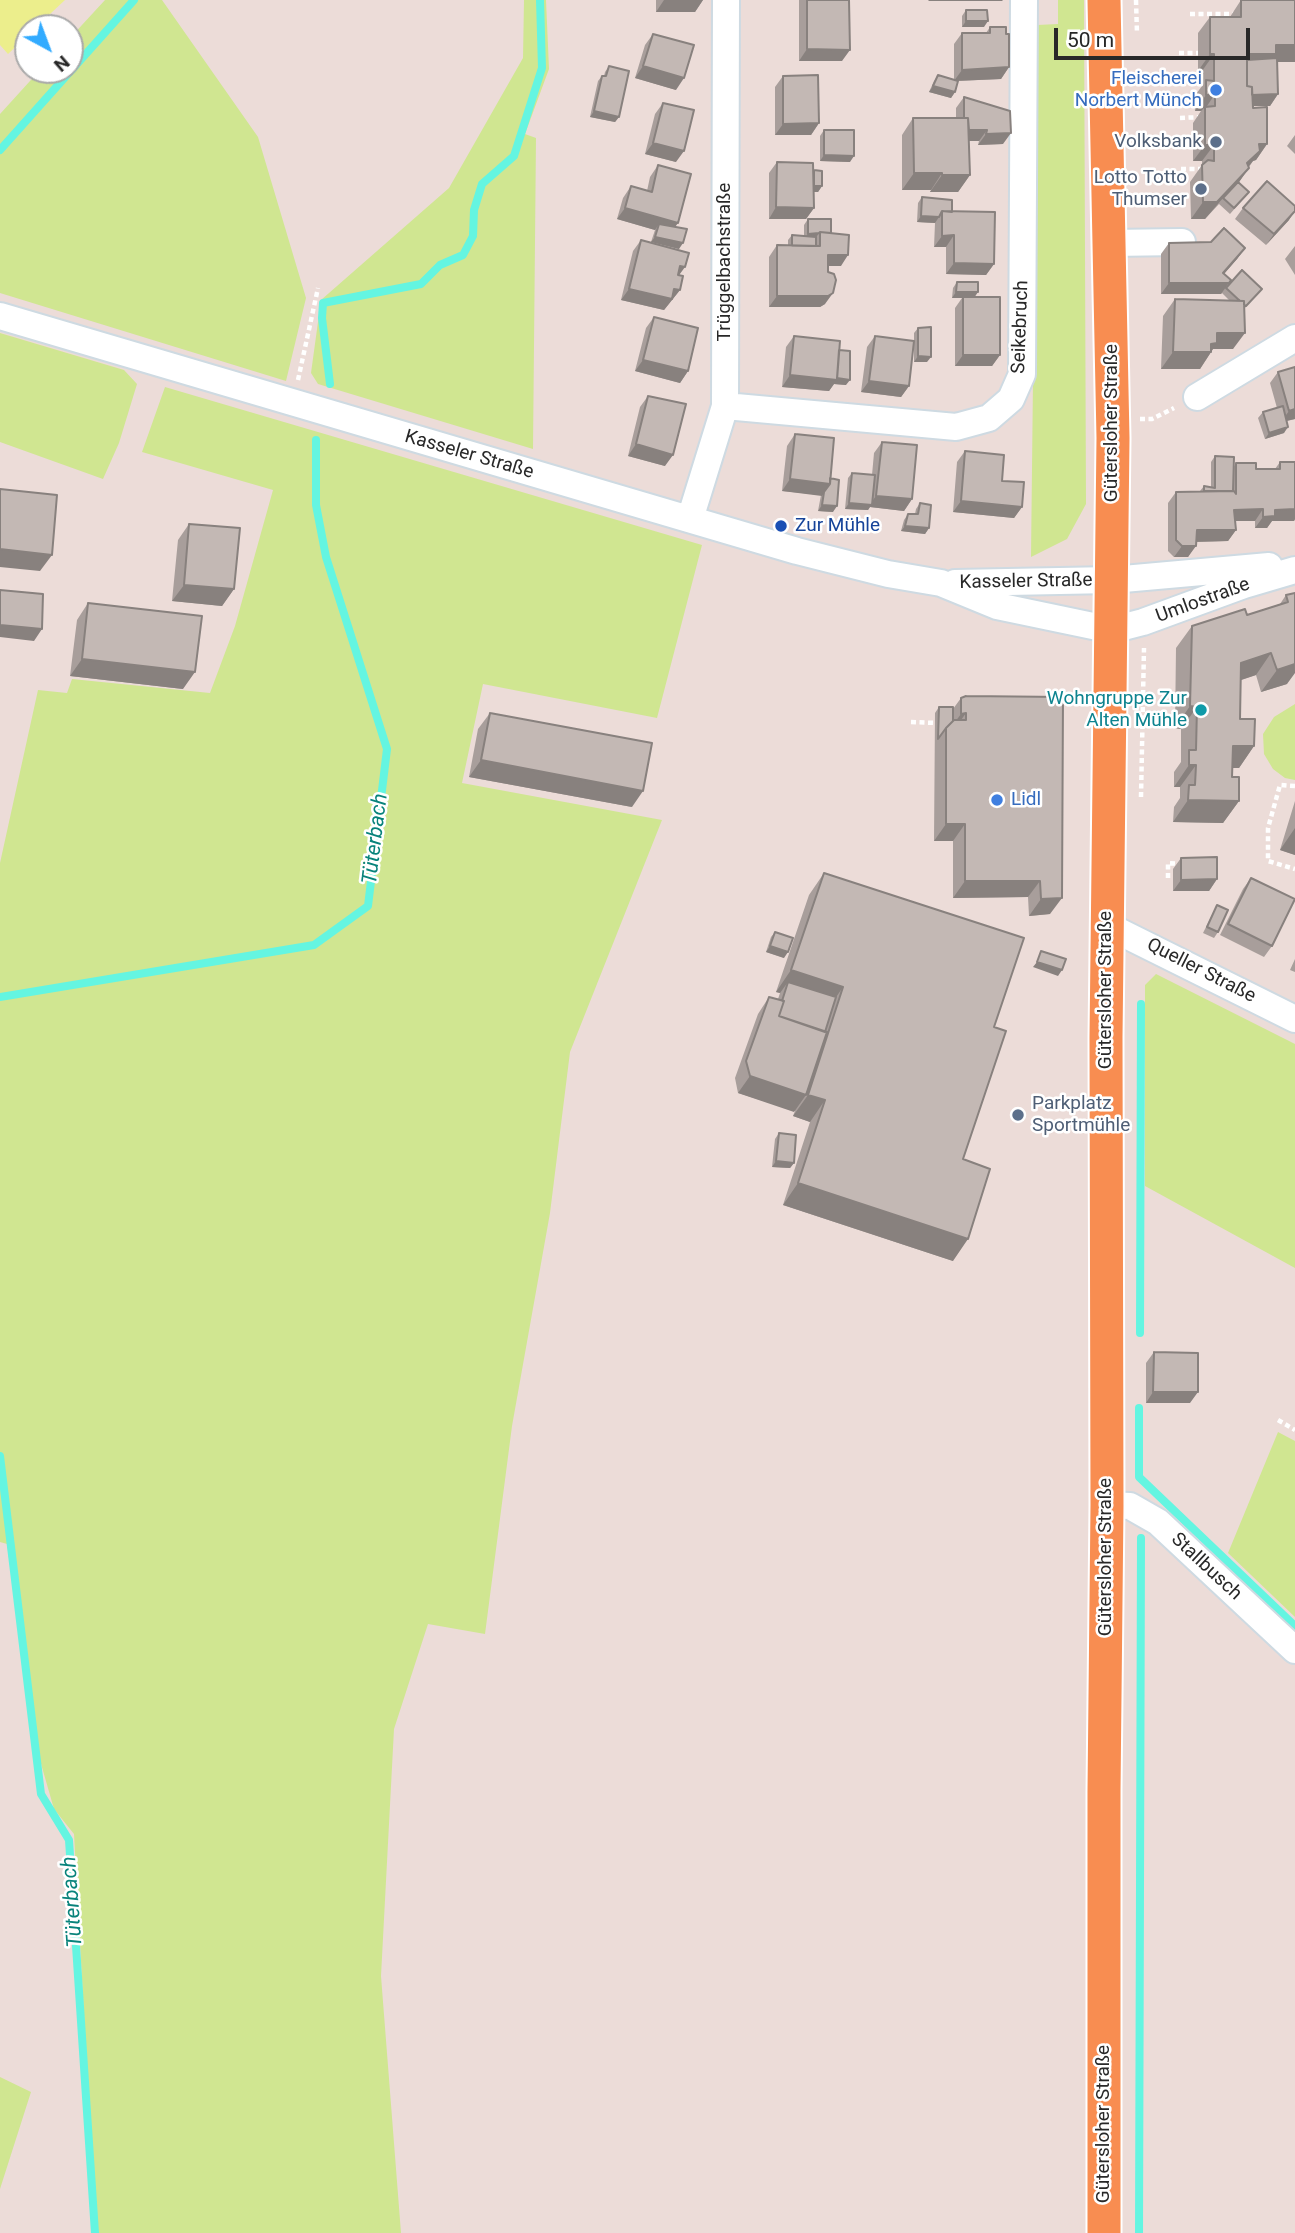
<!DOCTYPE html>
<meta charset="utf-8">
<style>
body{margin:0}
#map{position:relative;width:1295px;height:2233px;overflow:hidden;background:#ecdcd8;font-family:Roboto,sans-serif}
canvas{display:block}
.north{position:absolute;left:14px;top:14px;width:70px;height:70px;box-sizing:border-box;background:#fff;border:2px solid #a9a9a9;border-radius:50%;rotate:139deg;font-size:19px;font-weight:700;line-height:28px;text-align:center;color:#282828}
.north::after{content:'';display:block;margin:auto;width:24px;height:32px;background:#32abff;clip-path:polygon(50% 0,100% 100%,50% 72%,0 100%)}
.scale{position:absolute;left:1054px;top:28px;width:196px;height:32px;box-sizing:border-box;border:4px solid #282828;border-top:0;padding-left:9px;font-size:21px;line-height:24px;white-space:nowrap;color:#282828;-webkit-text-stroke:5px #fff;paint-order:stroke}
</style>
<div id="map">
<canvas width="1295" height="2233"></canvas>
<div class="north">N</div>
<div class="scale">50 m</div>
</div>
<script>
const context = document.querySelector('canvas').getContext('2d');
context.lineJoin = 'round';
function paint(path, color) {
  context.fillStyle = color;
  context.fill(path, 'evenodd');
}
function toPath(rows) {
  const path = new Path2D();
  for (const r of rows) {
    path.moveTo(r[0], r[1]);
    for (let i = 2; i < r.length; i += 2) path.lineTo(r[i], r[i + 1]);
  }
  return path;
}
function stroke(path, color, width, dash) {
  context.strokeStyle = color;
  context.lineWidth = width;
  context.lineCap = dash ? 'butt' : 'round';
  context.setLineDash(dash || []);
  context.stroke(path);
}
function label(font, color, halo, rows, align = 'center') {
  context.font = font + ' Roboto,sans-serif';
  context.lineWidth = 5;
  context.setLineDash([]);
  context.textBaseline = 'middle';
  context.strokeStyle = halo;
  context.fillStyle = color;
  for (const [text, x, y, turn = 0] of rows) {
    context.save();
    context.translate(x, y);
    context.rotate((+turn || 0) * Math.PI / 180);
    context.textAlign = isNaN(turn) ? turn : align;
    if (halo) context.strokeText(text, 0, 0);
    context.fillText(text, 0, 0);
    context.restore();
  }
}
paint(toPath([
 [105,0,162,0,258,137,306,298,286,381,0,293,0,114,40,70,70,70,70,38],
 [524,0,546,0,549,69,525,134,536,138,533,449,318,384,311,373,321,300,449,188,523,58],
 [1058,0,1084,0,1086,504,1067,539,1031,557,1037,25,1058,24],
 [0,333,124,370,137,384,119,443,103,479,0,442],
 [165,387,702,545,657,718,483,684,462,783,662,820,570,1052,550,1213,512,1426,485,1634,428,1624,394,1729,381,1976,401,2233,96,2233,74,1834,54,1809,35,1743,7,1544,0,1542,0,863,38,690,67,693,72,679,210,693,235,626,273,490,142,452],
 [1295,704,1295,780,1285,778,1273,769,1264,754,1263,734,1274,717],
 [1156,974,1295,1044,1295,1268,1145,1186,1145,985],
 [1278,1432,1295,1441,1295,1617,1228,1553],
 [0,2077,31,2092,0,2189]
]), '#d0e691');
paint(toPath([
 [0,0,65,0,35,28,28,28,28,35,8,54,0,45]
]), '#ecee8c');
stroke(toPath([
 [0,150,134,0],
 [330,384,322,318,323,303,421,284,440,265,463,255,473,236,474,210,482,184,514,156,542,68,540,0],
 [0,997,314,945,368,906,387,749,326,557,316,505,316,440],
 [1140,1333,1141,1004],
 [1139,1408,1139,1477,1295,1626],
 [0,1456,41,1794,69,1840,95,2233],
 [1139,2233,1141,1538]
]), '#64f5e1', 8);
const minor = toPath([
 [1110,243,1182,242],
 [0,316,797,551,888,574,941,583,997,606,1112,630,1143,622,1244,585,1295,570],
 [1197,397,1295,338],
 [725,406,956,427,989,418,1011,399,1022,374,1024,0],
 [690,519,725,406,726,0],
 [955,583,1112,580,1269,566],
 [1106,925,1295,1019],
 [1107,1505,1130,1506,1158,1522,1295,1650]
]);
const major = toPath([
 [1104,2233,1104,1791,1107,1505,1106,1037,1113,438,1104,0]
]);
stroke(minor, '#cedae2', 30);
stroke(major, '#fff', 37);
stroke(toPath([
 [1136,0,1137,34],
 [1190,14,1235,14],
 [1179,53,1198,53],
 [1180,103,1195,103],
 [1180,118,1202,117],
 [1181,169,1202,169],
 [298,380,318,288],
 [1140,419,1152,419,1174,408],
 [911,722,938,723],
 [1295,786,1280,785,1268,828,1268,861,1295,869],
 [1141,797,1144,648],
 [1168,878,1168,863,1183,864],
 [1278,1420,1295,1430]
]), '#fff', 4.5, [5, 3.5]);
stroke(minor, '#fff', 26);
stroke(major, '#f88d51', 33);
paint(toPath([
 [656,0,703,0,695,12,656,12],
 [799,0,849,0,842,61,799,61],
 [1241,0,1295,62,1277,62,1278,94,1270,106,1253,106,1267,144,1256,160,1253,161,1239,182,1245,197,1230,214,1219,204,1205,219,1191,219,1190,182,1202,165,1202,161,1193,161,1193,123,1201,111,1195,111,1194,97,1202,86,1202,71,1198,71,1198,33,1210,17,1230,17],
 [966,10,984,27,962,27,962,16],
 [990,27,1009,67,1001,79,957,81,955,92,951,98,929,92,934,81,938,75,954,80,954,44,962,33,986,33],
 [653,34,676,90,635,78,645,45],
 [609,66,619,117,615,122,590,117,598,81,602,76,604,76,605,72],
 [783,76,819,123,811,135,775,135,775,87],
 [964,97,1003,144,978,145,979,141,969,141,970,175,958,192,930,192,931,190,902,190,902,135,913,118,956,118,956,108],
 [663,103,676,162,645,154,655,114],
 [824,130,850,162,820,161,820,136],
 [1295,135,1295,154,1287,146],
 [777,162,814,170,822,186,818,192,814,192,814,208,806,219,769,219,769,173],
 [658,165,675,227,679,249,651,242,655,230,617,219,623,198,631,186,647,191,650,177],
 [922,197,952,212,994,264,986,275,946,274,946,247,934,247,935,223,917,222,918,203],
 [1243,208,1289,220,1266,245,1235,219],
 [808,219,831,233,841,266,828,266,825,304,820,307,769,307,769,257,777,245,788,246,788,240,792,235,804,236,804,225],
 [641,240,680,275,680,290,664,310,621,300,633,251],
 [1169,243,1245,248,1237,259,1224,274,1231,280,1226,287,1262,289,1244,309,1233,349,1213,349,1200,369,1161,369,1163,316,1175,299,1230,301,1222,293,1223,292,1221,294,1161,294,1161,254],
 [1295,246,1295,275,1285,259],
 [957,282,975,297,1000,355,992,366,955,366,955,308,962,298,952,298,953,288],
 [654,317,688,371,680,383,635,371,646,328],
 [918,328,927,362,914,362,914,342,909,386,901,397,861,392,867,347,875,336,914,341,914,333],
 [794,336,839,350,846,385,834,384,829,391,782,387,786,347],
 [1295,367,1295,419,1287,421,1284,433,1265,439,1258,418,1263,412,1277,408,1270,383,1278,372],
 [648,396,665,466,628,456,640,407],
 [795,434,830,478,833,512,818,511,821,495,782,491,787,446],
 [882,442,912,499,904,511,870,507,868,510,845,509,848,478,852,473,872,475,874,453],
 [965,451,1002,481,1022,507,1014,518,953,512,957,462],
 [1215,456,1233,468,1236,463,1256,469,1275,469,1280,462,1295,462,1295,519,1294,521,1272,521,1267,528,1255,528,1255,521,1235,521,1236,530,1228,541,1197,542,1188,557,1174,557,1168,551,1168,503,1176,492,1200,491,1204,486,1211,487,1211,462],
 [920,503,929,528,925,534,901,531,904,520,908,514,915,514,916,509],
 [189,524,234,589,222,606,172,601,178,540],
 [1295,593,1287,684,1261,692,1256,675,1241,680,1240,719,1254,746,1239,768,1232,768,1232,777,1239,801,1223,823,1173,822,1174,807,1180,798,1180,787,1174,787,1174,772,1181,762,1181,729,1175,728,1176,648,1192,626,1247,615,1280,604,1286,595],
 [88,603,183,689,70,676,77,620],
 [1063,697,1050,914,1029,916,1028,897,953,898,953,841,934,841,935,713,939,707,953,709,961,698],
 [490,713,632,807,469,777,478,729],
 [1295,801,1295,855,1280,850],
 [1181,858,1217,879,1209,891,1173,891,1173,869],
 [824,873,994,1027,963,1159,953,1261,783,1205,810,1122,793,1116,795,1111,738,1093,735,1078,758,1014,769,997,778,999,780,993,776,992,809,895],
 [1251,878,1272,946,1264,957,1220,935,1243,889],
 [1217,905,1218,932,1214,938,1203,933],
 [775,932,784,958,766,952,771,937],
 [1295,959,1295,972,1290,970],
 [779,1133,794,1163,790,1168,772,1167,775,1139],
 [1154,1352,1190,1403,1146,1403,1146,1363]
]), '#a89e9b');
paint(toPath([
 [664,0,703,0,695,12,656,12],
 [929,0,1003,0,1002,1,928,1],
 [966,21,988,21,984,27,962,27],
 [1276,45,1295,45,1295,62,1271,62,1243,71,1247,54],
 [807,49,850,50,842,61,799,61],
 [1210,54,1214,54,1202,71,1198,71],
 [643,66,684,78,676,90,635,78],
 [1009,67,1001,79,954,81,962,70],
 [933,86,955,92,951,98,929,92],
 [1215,94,1205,109,1205,107,1201,111,1195,111,1206,95],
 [1278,94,1270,106,1241,106,1248,95],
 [594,111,619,117,615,122,590,117],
 [819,123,811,135,775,135,783,124],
 [965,130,987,130,979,141,957,141],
 [1011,133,1003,144,978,145,986,134],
 [653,143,684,151,676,162,645,154],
 [1259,144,1267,144,1256,160,1253,161,1248,167,1235,180],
 [1205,145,1214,145,1202,161,1193,161],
 [824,155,854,156,850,162,820,161],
 [1249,168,1237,185,1223,198,1205,219,1191,219,1203,202],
 [914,173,942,173,931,190,902,190],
 [942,175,970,175,958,192,930,192],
 [810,186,822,186,818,192,806,192],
 [776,207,814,208,806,219,769,219],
 [625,208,678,223,670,234,659,224,655,230,617,219],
 [1295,211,1289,220,1266,245,1274,234],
 [921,216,939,217,935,223,917,222],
 [819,233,815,239,804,239,808,234],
 [954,235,946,247,934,247,942,236],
 [655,237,683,243,679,249,651,242],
 [1245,248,1237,259,1216,283,1231,280,1221,294,1161,294,1169,283,1223,273],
 [828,255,848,255,841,266,820,266],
 [954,263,994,264,986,275,946,274],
 [680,266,685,267,677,278],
 [629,289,674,289,680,290,664,310,621,300],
 [956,292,978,292,974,298,952,298],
 [833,293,825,304,820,307,769,307,777,296],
 [1217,333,1245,333,1233,349,1213,349,1200,369,1161,369,1173,352],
 [963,355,1000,355,992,366,955,366],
 [918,356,931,357,927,362,914,362],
 [643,360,688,371,680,383,635,371],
 [790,375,834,377,850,380,846,385,834,384,829,391,782,387],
 [869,381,909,386,901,397,861,392],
 [1295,409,1295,419,1281,422,1289,411],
 [1288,427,1284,433,1265,439,1269,433],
 [636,444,673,455,665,466,628,456],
 [790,479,830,484,822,496,782,491],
 [876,496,912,499,904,511,870,507,868,510,845,509,849,503,870,504],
 [961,501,1022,507,1014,518,953,512],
 [822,505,837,506,833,512,818,511],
 [1263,509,1255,521,1226,521,1234,510],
 [1295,509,1295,519,1294,521,1272,521,1267,528,1255,528,1263,517,1275,510],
 [905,526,929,528,925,534,901,531],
 [1197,530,1236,530,1228,541,1189,542],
 [1182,546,1196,546,1188,557,1174,557],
 [0,549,52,555,40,571,0,567],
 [184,585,234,589,222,606,172,601],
 [0,625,42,629,34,641,0,637],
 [1271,653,1256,675,1226,685,1241,663],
 [82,659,195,672,183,689,70,676],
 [1295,664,1295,673,1287,684,1261,692,1277,670],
 [1190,706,1197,707,1181,729,1175,728],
 [966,713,954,730,949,730,961,714],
 [1233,746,1254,746,1239,768,1218,768],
 [481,760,643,791,632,807,469,777],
 [1189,765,1196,765,1180,787,1174,787],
 [1188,800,1239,801,1223,823,1173,822],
 [946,824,965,824,953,841,934,841],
 [1295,828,1295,855,1280,850],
 [1217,879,1209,891,1173,891,1181,880],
 [965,881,1040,881,1028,897,953,898],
 [1062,898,1050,914,1029,916,1041,899],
 [770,946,788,952,784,958,766,952],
 [1037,962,1062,970,1058,976,1033,967],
 [791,970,843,987,828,1009,788,982,780,993,776,992],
 [750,1076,806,1095,794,1112,738,1093],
 [808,1095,825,1100,810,1122,793,1116],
 [776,1161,794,1163,790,1168,772,1167],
 [798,1183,968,1239,953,1261,783,1205],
 [1153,1392,1198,1392,1190,1403,1146,1403]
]), '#88817e');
const building = toPath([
 [807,0,849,0,850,50,807,49,807,0],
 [1241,0,1295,0,1295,45,1276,45,1276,54,1247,54,1247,86,1252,87,1253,108,1267,107,1267,144,1259,144,1260,151,1247,163,1249,168,1217,202,1203,202,1202,165,1208,160,1214,161,1214,145,1205,145,1205,107,1215,106,1215,94,1206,95,1206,80,1214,81,1214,54,1210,54,1210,17,1241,17,1241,0],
 [966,10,987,10,988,21,966,21,966,10],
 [990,27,1006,27,1006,34,1009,34,1009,67,962,70,962,33,990,33,990,27],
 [653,34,694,45,684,78,643,66,653,34],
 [1277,58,1278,94,1252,95,1252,87,1247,86,1247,60,1277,58],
 [609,66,629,71,619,117,594,111,602,76,606,76,609,66],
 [818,75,819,123,783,124,783,76,818,75],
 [938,75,958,81,955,92,933,86,938,75],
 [964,97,1010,111,1011,133,986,134,987,130,969,130,968,118,964,118,964,97],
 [663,103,694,110,684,151,653,143,663,103],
 [913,118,968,118,970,175,942,175,942,173,914,173,913,118],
 [824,130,854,130,854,156,824,155,824,130],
 [777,162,813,163,814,208,776,207,777,162],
 [658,165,691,174,678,223,625,208,631,186,652,192,658,165],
 [814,170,822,171,822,186,814,186,814,170],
 [1267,181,1295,206,1295,211,1274,234,1243,208,1267,181],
 [1238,182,1249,192,1234,208,1223,198,1238,182],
 [922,197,952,200,952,212,942,211,939,217,921,216,922,197],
 [942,211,995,212,994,264,954,263,954,235,942,236,942,211],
 [808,219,831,219,831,233,820,232,819,233,808,234,808,219],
 [659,224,687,229,683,243,655,237,659,224],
 [1224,228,1245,248,1223,273,1231,280,1229,283,1169,283,1169,243,1211,242,1224,228],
 [820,232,849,235,848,255,828,255,828,272,834,274,836,280,833,293,828,296,777,296,777,245,820,246,820,232],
 [792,235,816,237,816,246,792,246,792,235],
 [641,240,689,253,685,267,680,266,678,275,683,276,680,290,674,289,672,299,629,289,641,240],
 [1242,270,1262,289,1246,306,1244,305,1244,301,1240,301,1226,288,1242,270],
 [957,282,978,282,978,292,956,292,957,282],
 [963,297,1000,297,1000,355,963,355,963,297],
 [1175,299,1244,301,1245,333,1217,333,1217,343,1211,344,1211,352,1173,352,1175,299],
 [654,317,698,328,688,371,643,360,654,317],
 [931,327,931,357,918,356,918,328,931,327],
 [794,336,840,341,837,380,790,375,794,336],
 [875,336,914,341,909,386,869,381,875,336],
 [839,350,850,351,850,380,837,378,839,350],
 [1295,367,1295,409,1289,411,1278,372,1295,367],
 [648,396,686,404,673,455,636,444,648,396],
 [1283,406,1288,427,1269,433,1263,412,1283,406],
 [795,434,834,438,830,484,790,479,795,434],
 [882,442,917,445,912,499,876,496,882,442],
 [965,451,1004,455,1002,481,1024,482,1022,507,961,501,965,451],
 [1215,456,1234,457,1233,491,1204,491,1204,486,1215,488,1215,456],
 [1280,462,1295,462,1295,509,1275,510,1275,516,1263,517,1263,509,1234,510,1236,530,1197,530,1196,546,1182,546,1176,540,1176,492,1234,491,1236,494,1236,463,1256,463,1256,469,1280,469,1280,462],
 [852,473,875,475,872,505,849,503,852,473],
 [830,478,839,480,837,506,822,505,824,492,830,484,830,478],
 [0,489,57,495,52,555,0,549,0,489],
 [920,503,931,505,929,528,905,526,908,514,918,514,920,503],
 [189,524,240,528,234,589,184,585,189,524],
 [0,590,43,594,42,629,0,625,0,590],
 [1295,593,1295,664,1277,670,1271,653,1241,663,1240,719,1255,719,1254,746,1233,746,1232,777,1239,777,1239,801,1188,800,1189,785,1195,785,1196,765,1189,765,1189,750,1196,750,1197,707,1190,706,1192,626,1245,609,1247,615,1288,602,1286,595,1295,593],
 [88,603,202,616,195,672,82,659,88,603],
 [966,696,1063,697,1062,898,1041,899,1040,881,965,881,965,824,946,824,946,728,954,720,966,720,966,713,961,714,961,698,966,696],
 [939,707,953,707,953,721,946,728,938,739,939,707],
 [490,713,652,743,643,791,481,760,490,713],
 [1217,857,1217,879,1181,880,1181,858,1217,857],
 [824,873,1024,938,994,1027,1006,1031,963,1159,990,1169,968,1239,798,1183,825,1100,808,1095,843,987,791,970,824,873],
 [1251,878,1295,899,1272,946,1228,924,1251,878],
 [1217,905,1228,910,1218,932,1207,927,1217,905],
 [775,932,793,938,788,952,770,946,775,932],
 [1041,951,1066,959,1062,970,1037,962,1041,951],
 [788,982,836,997,825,1032,779,1016,784,1001,782,1001,788,982],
 [769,997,784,1001,779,1016,827,1032,806,1095,750,1076,746,1061,769,997],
 [779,1133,796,1135,794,1163,776,1161,779,1133],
 [1154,1352,1198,1353,1198,1392,1153,1392,1154,1352]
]);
paint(building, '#c3b8b4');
stroke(building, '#88817e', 2);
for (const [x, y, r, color] of [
 [1216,90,7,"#3f7fe0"],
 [1216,142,7,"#5c6f8a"],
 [1201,189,7,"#5c6f8a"],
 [781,526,7,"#1a4fb4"],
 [1201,710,7,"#0f9aa8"],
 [997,800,7,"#3f7fe0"],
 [1018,1115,7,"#5c6f8a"]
]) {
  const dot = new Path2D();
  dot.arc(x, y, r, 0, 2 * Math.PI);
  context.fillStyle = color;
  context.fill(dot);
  stroke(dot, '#fff', 2.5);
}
label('19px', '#366cbe', '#fff', [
 ["Fleischerei",1202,79],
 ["Norbert Münch",1202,101],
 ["Lidl",1011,800,"left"]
], 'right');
label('19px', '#4e5e75', '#fff', [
 ["Volksbank",1202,142],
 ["Lotto Totto",1187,178],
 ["Thumser",1187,200],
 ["Parkplatz",1032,1104,"left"],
 ["Sportmühle",1032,1126,"left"]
], 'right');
label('19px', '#282828', '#fff', [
 ["Trüggelbachstraße",725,262,-90],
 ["Seikebruch",1021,327,-88],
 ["Gütersloher Straße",1112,423,-90],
 ["Kasseler Straße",469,455,16],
 ["Kasseler Straße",1026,582,-1],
 ["Umlostraße",1203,601,-20],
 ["Queller Straße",1201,971,27],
 ["Gütersloher Straße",1106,990,-90],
 ["Gütersloher Straße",1106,1557,-90],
 ["Stallbusch",1206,1567,43],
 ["Gütersloher Straße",1104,2124,-90]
]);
label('19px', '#164399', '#fff', [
 ["Zur Mühle",795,526]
], 'left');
label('19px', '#0d838f', '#fff', [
 ["Wohngruppe Zur",1187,699],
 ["Alten Mühle",1187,721]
], 'right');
label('italic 21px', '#08837b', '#fff', [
 ["Tüterbach",376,839,-83],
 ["Tüterbach",73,1902,-94]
]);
</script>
